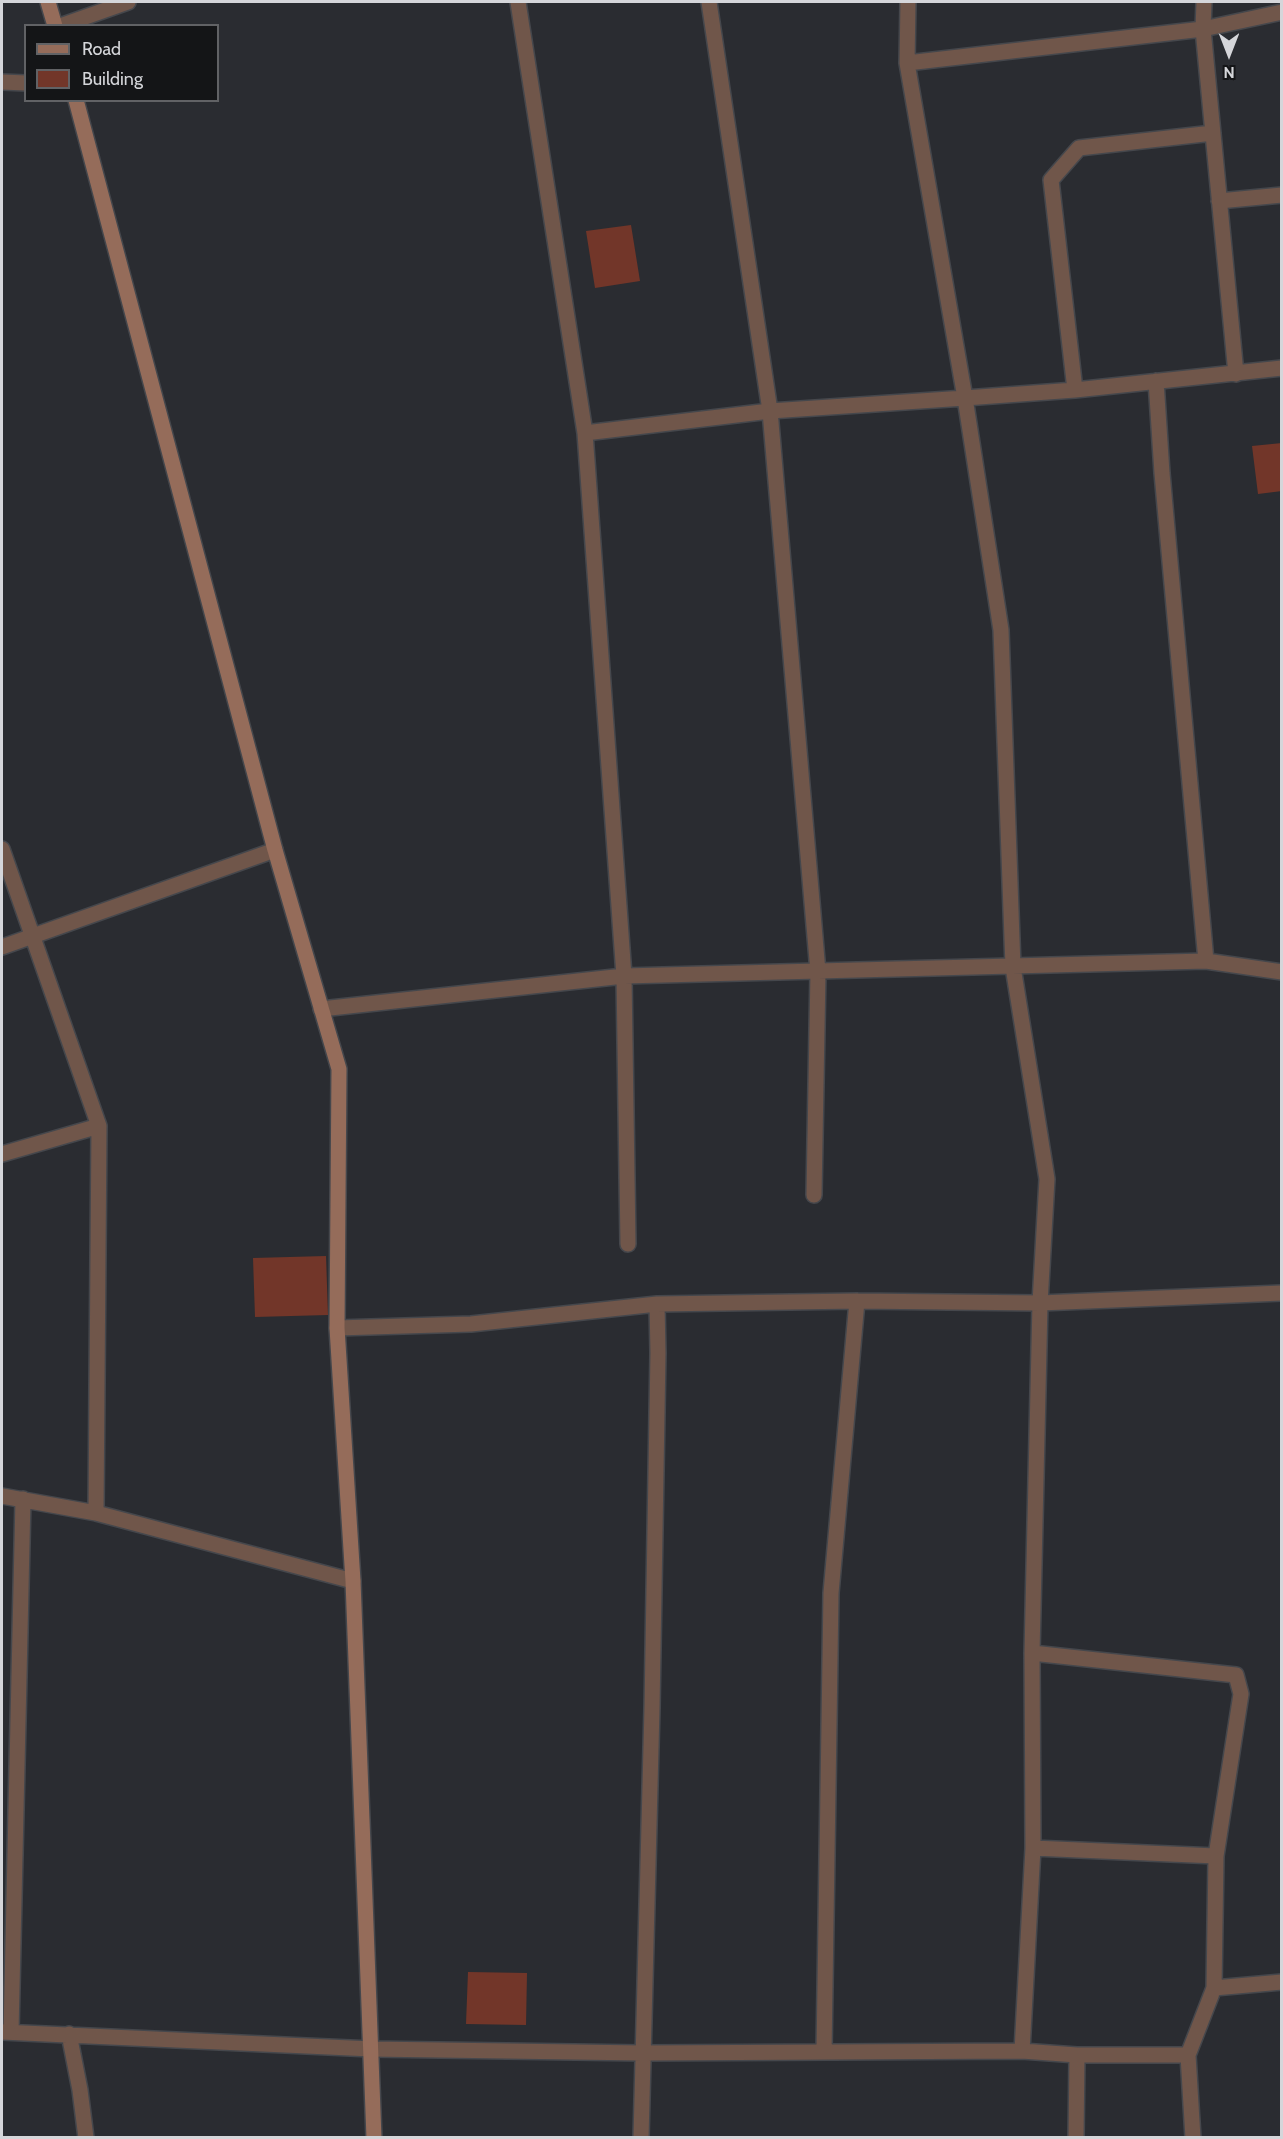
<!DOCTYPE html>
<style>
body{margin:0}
#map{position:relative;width:1283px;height:2139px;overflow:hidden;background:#2a2c31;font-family:Cabin,sans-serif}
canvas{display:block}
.frame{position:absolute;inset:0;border:3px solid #d5d6da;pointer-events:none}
.legend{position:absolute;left:24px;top:24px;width:195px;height:78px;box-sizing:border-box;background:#141517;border:2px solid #616265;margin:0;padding:8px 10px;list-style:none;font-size:18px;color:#d5d6da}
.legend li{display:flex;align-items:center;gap:12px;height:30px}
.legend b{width:30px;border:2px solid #616265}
.north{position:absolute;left:1199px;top:24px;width:60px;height:60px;-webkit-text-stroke:4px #141517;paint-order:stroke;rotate:180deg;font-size:16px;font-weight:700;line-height:24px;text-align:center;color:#d5d6da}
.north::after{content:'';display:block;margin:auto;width:21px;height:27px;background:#d5d6da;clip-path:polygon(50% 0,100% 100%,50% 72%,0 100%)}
</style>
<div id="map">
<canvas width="1283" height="2139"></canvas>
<div class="frame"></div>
<ul class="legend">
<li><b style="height:8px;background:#956c5a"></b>Road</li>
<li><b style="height:16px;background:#723629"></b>Building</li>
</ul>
<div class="north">N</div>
</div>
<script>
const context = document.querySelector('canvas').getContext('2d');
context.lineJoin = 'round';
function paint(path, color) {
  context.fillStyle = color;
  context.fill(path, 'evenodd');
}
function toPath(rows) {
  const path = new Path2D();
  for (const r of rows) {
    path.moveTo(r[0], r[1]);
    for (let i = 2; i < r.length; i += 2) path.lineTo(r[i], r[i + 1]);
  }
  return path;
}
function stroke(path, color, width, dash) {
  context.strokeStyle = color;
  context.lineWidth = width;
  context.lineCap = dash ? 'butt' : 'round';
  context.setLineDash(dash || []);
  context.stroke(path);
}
paint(toPath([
 [631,225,640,281,595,288,586,231],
 [1282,443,1282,491,1258,494,1252,446],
 [326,1256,328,1315,255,1317,253,1258],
 [468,1972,527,1973,526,2025,466,2024]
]), '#723629');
const street = toPath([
 [518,2,585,433,624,976,628,1244],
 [709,2,770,411,818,972,814,1195],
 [1204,2,1203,29,907,63,965,398,1075,390,1282,368],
 [60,26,128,2],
 [907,63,908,2],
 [2,82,26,83],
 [1219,201,1282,195],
 [1236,374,1203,29,1282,12],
 [1156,381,1162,473,1206,961],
 [1075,390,1051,180,1079,148,1213,133],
 [585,433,770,411,965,398,1001,630,1013,967,1047,1179,1040,1303,1032,1653,1033,1848,1022,2051],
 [2,849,99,1126,96,1513],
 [2,947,275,850],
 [321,1009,624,976,1206,961,1282,972],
 [2,1154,99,1126],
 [337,1328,471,1324,657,1304,857,1301,1040,1303,1282,1293],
 [2,1496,96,1513,353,1581],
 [1032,1653,1236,1675,1241,1694,1216,1856,1214,1988],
 [1033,1848,1216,1856],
 [2,2032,372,2049,642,2053,1022,2051,1077,2055,1188,2055],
 [11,2032,23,1499],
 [69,2034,80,2090,86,2138],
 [824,2052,831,1593,857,1301],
 [641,2138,652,1708,658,1353,657,1304],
 [1076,2138,1077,2055],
 [1193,2138,1188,2055,1214,1988,1282,1982]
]);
const secondary = toPath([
 [48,2,55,26],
 [76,100,275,850,339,1069,337,1328,353,1581,374,2138]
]);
stroke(street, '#45474c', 18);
stroke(secondary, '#45474c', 18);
stroke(street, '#70564a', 15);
stroke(secondary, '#956c5a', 15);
</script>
